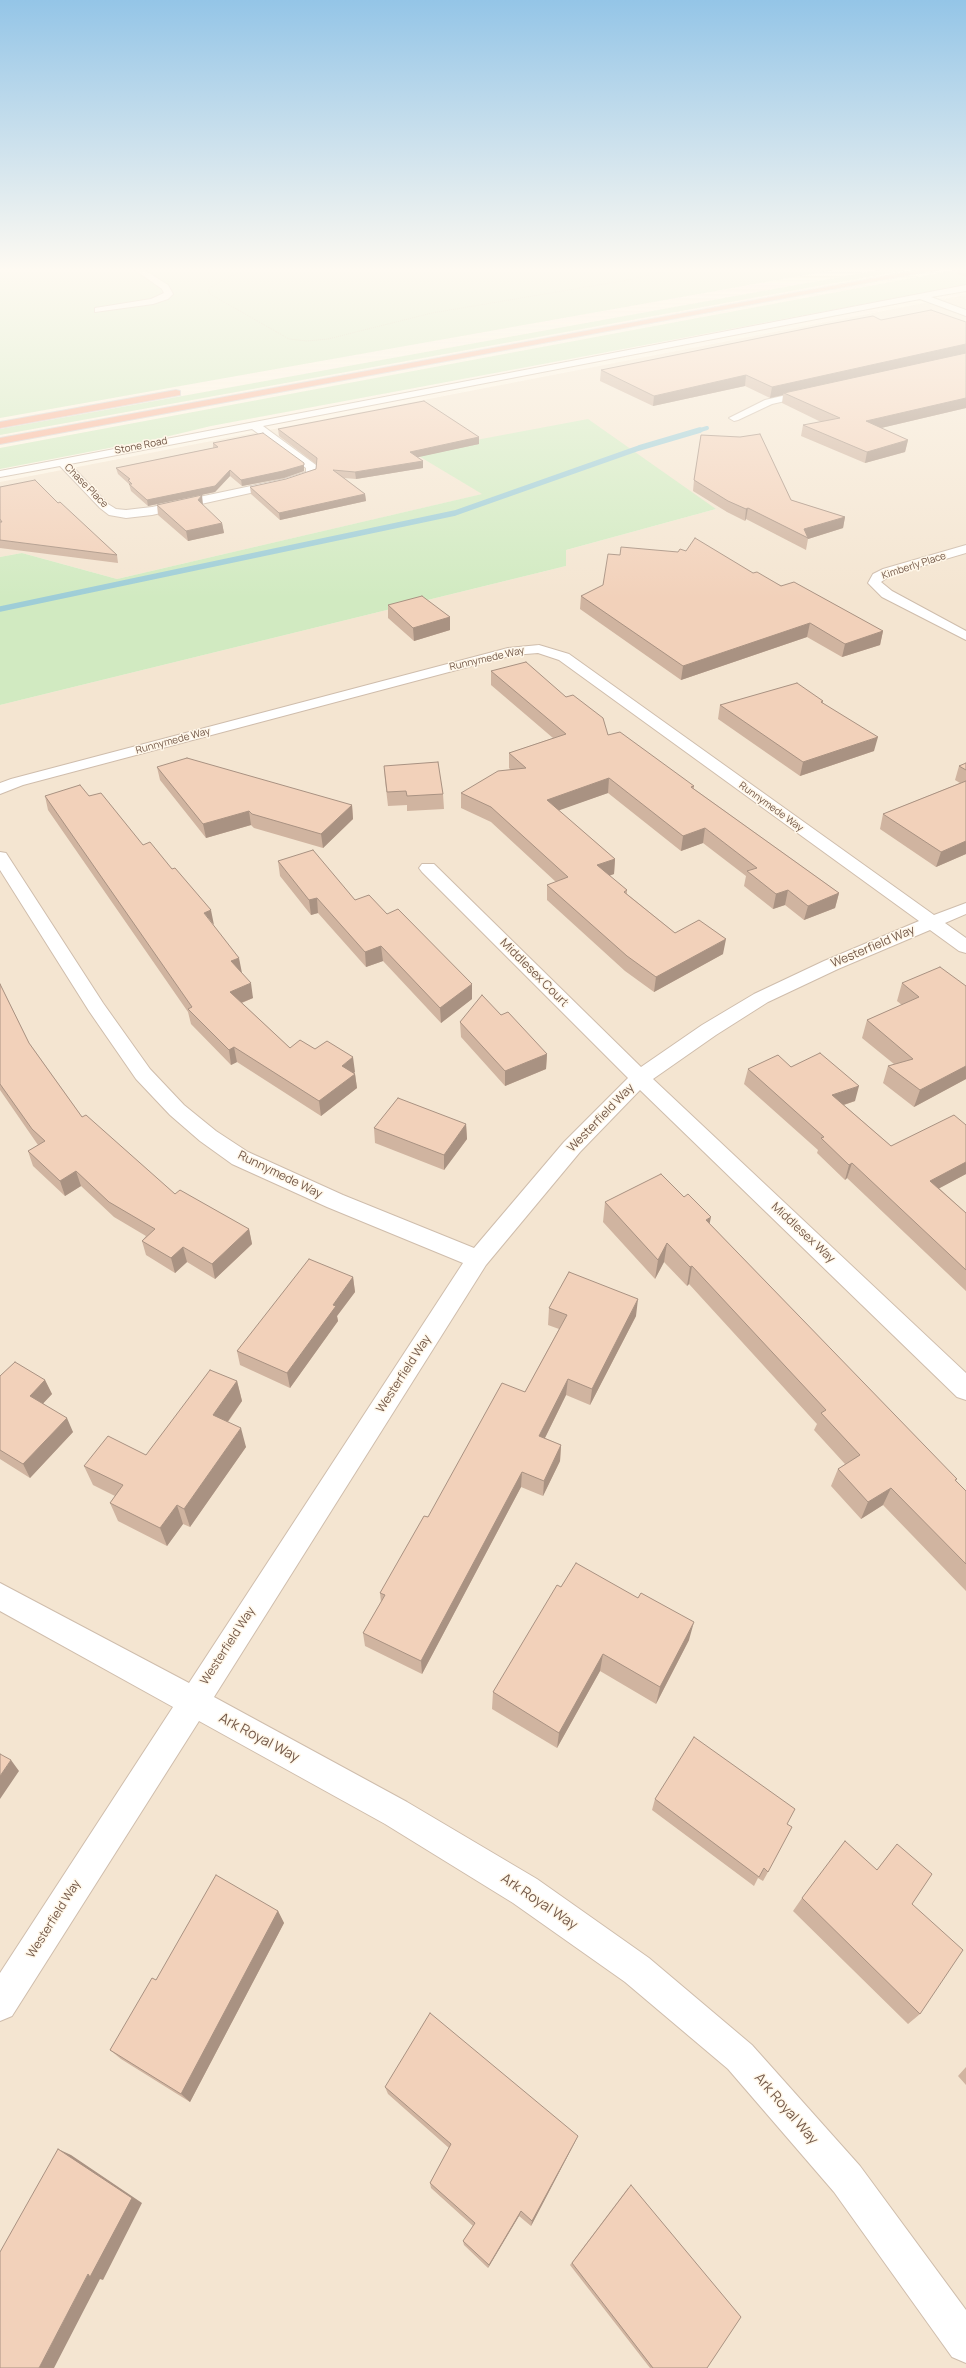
<!DOCTYPE html>
<style>
body{margin:0}
canvas{display:block;background:#fcf3e3}
</style>
<canvas width="966" height="2368"></canvas>
<script>
const context = document.querySelector('canvas').getContext('2d');
context.lineJoin = 'round';
function paint(path, color) {
  context.fillStyle = color;
  context.fill(path, 'evenodd');
}
function toPath(rows) {
  const path = new Path2D();
  for (const r of rows) {
    path.moveTo(r[0], r[1]);
    for (let i = 2; i < r.length; i += 2) path.lineTo(r[i], r[i + 1]);
  }
  return path;
}
function stroke(path, color, width, dash) {
  context.strokeStyle = color;
  context.lineWidth = width;
  context.lineCap = dash ? 'butt' : 'round';
  context.setLineDash(dash || []);
  context.stroke(path);
}
function label(font, color, halo, rows, align = 'center') {
  context.font = font + ' Manrope,sans-serif';
  context.lineWidth = 3;
  context.setLineDash([]);
  context.textBaseline = 'middle';
  context.strokeStyle = halo;
  context.fillStyle = color;
  for (const [text, x, y, turn = 0] of rows) {
    context.save();
    context.translate(x, y);
    context.rotate((+turn || 0) * Math.PI / 180);
    context.textAlign = isNaN(turn) ? turn : align;
    if (halo) context.strokeText(text, 0, 0);
    context.fillText(text, 0, 0);
    context.restore();
  }
}
paint(toPath([
 [966,295,966,2368,0,2368,0,705,566,566,566,550,716,509,413,452,483,494,117,579,22,553,0,557,0,482]
]), '#f4e5d1');
paint(toPath([
 [0,268,164,268,168,270,187,268,845,268,0,418],
 [890,268,917,268,0,435,0,429],
 [966,268,966,285,211,426,161,438,0,469,0,448],
 [588,419,716,509,566,550,566,566,0,705,0,557,22,553,117,579,482,494,412,452]
]), '#d1eac1');
stroke(toPath([
 [697,431,707,428]
]), '#9ecdd7', 4);
stroke(toPath([
 [0,609,455,513,639,448,700,430]
]), '#9ecdd7', 5.5);
const street = toPath([
 [132,268,141,268,168,285,173,294,168,299,153,304,95,312,95,308,151,299,164,293,162,289,132,268],
 [966,285,966,291,931,297,966,310,966,316,920,299,263,426,316,465,316,475,286,485,152,515,126,518,109,515,100,508,60,466,0,477,0,471,966,285],
 [252,429,306,468,306,472,284,479,152,507,126,510,116,509,108,504,70,464,252,429],
 [812,389,817,392,816,394,772,404,738,420,734,421,729,418,765,400,812,389],
 [966,545,966,553,891,575,881,582,892,591,966,631,966,640,882,597,868,583,873,574,883,569,966,545],
 [539,645,569,654,934,915,966,903,966,914,945,923,966,938,966,953,959,951,930,930,838,969,768,1002,716,1035,653,1079,966,1373,966,1400,957,1397,640,1090,580,1152,486,1265,214,1697,407,1802,537,1879,649,1958,752,2045,860,2166,966,2310,966,2363,952,2357,834,2192,728,2069,625,1982,513,1903,385,1824,199,1721,12,2016,0,2021,0,1973,173,1707,0,1611,0,1583,189,1683,463,1263,327,1207,232,1164,200,1141,170,1115,136,1079,89,1011,0,870,0,852,6,853,103,1003,150,1069,184,1105,216,1131,248,1152,343,1195,474,1248,564,1142,628,1078,422,872,419,868,422,864,434,864,641,1067,702,1025,754,994,824,961,919,921,559,660,538,653,513,655,23,785,0,794,0,783,11,779,508,648,539,645]
]);
const highway = toPath([
 [931,268,946,268,0,444,0,438,931,268],
 [176,390,180,391,180,395,0,428,0,422,176,390]
]);
stroke(street, '#cfbdac', 2);
stroke(highway, '#dbd4d0', 2);
stroke(toPath([
 [253,268,228,277,208,289,210,294,289,339,307,341,328,339,432,313,622,281,683,268]
]), '#d6b59e', 1, [0.5, 1.5]);
paint(street, '#fff');
paint(highway, '#f7b399');
paint(toPath([
 [958,268,966,268,966,277,957,274],
 [881,320,966,322,966,408,881,428,908,440,905,452,865,463,801,436,803,425,821,422,782,403,783,395,770,398,745,386,653,406,600,381,601,370],
 [278,429,479,437,479,444,417,457,423,468,356,479,344,478,365,494,366,501,280,520,251,494,250,487,286,479,316,469,316,464,279,436],
 [213,443,304,471,284,478,242,486,230,476,215,492,148,506,131,491,129,484,118,474,116,468,213,448],
 [694,480,791,500,845,517,843,528,808,539,806,550,746,519,745,521,727,512,693,491],
 [0,487,58,503,117,555,118,563,0,548],
 [157,505,222,523,224,533,188,541,158,515],
 [753,573,883,631,880,645,842,657,807,637,681,680,580,609,581,596],
 [388,605,450,617,450,630,414,641,388,618],
 [491,671,608,735,694,786,694,789,839,893,835,908,804,920,785,905,773,909,744,886,746,876,703,843,681,851,608,793,558,810,615,859,614,874,609,876,627,890,627,894,675,933,723,954,654,992,625,971,547,900,547,885,556,882,491,822,461,808,461,793,511,770,509,768,509,753,553,738,491,685],
 [823,701,823,703,874,751,800,776,718,719,720,705],
 [966,763,966,854,936,867,880,829,883,814,960,783,955,780,959,766],
 [384,766,443,794,444,809,407,811,407,805,388,806,385,780],
 [157,767,352,805,353,819,323,848,254,828,251,825,206,838,160,780],
 [45,796,89,796,143,845,213,925,242,973,253,998,242,1003,290,1048,355,1072,354,1073,355,1074,357,1088,321,1116,237,1062,231,1065,191,1024,188,1012,48,810],
 [278,861,355,900,387,914,472,999,441,1023,383,961,366,967,318,913,311,915,280,876],
 [902,983,966,986,966,1079,914,1107,883,1083,888,1066,894,1064,862,1038,867,1020,902,1005,897,1001],
 [0,984,29,1043,82,1117,175,1194,249,1229,252,1244,215,1279,187,1262,175,1273,146,1255,142,1241,146,1236,114,1217,81,1186,65,1196,33,1166,28,1151,38,1145,0,1090],
 [501,1015,547,1054,546,1069,505,1086,461,1037,460,1022],
 [791,1067,855,1101,844,1105,891,1146,966,1125,966,1174,939,1188,966,1213,966,1291,847,1178,845,1180,817,1153,818,1150,744,1084,748,1069],
 [466,1124,467,1139,444,1170,375,1143,374,1128],
 [605,1202,710,1224,966,1491,966,1591,883,1505,861,1519,831,1486,838,1469,845,1464,814,1430,817,1424,689,1284,687,1286,664,1262,655,1279,603,1222],
 [353,1277,355,1292,337,1316,338,1321,290,1388,240,1365,237,1351],
 [549,1308,636,1316,590,1405,566,1395,545,1438,561,1445,560,1461,543,1496,521,1487,422,1674,365,1646,363,1633,381,1602,380,1593,428,1517,525,1392,559,1329,548,1325],
 [0,1376,45,1380,52,1394,43,1403,73,1432,30,1478,0,1459],
 [237,1381,242,1401,228,1422,246,1447,190,1527,183,1524,167,1546,118,1521,110,1503,115,1496,93,1485,84,1466,146,1455],
 [561,1587,689,1640,656,1704,600,1671,557,1748,492,1709,493,1692],
 [655,1799,787,1824,768,1872,763,1881,758,1878,754,1886,652,1810],
 [897,1844,912,1904,920,2014,908,2024,793,1911,802,1898,877,1870],
 [278,1911,284,1923,190,2102,121,2059,110,2050,156,1980],
 [966,2067,966,2085,958,2076],
 [385,2087,575,2142,531,2226,519,2216,488,2268,464,2245,463,2241,473,2226,431,2188,430,2183,449,2148,388,2094],
 [628,2188,707,2368,650,2368,570,2265]
]), '#d0b4a0');
paint(toPath([
 [966,344,966,354,784,393,783,395,770,398,772,387],
 [746,375,745,386,653,406,654,396],
 [966,398,966,408,864,432,866,421],
 [479,437,479,444,410,459,410,452],
 [908,440,905,452,865,463,867,452],
 [423,461,423,468,356,479,355,472],
 [304,463,304,471,284,478,242,486,241,480],
 [230,470,230,476,215,492,148,506,147,500],
 [365,494,366,501,280,520,279,513],
 [202,495,203,505,198,500],
 [748,508,746,519,745,521,746,509],
 [845,517,843,528,808,539,804,529],
 [222,523,224,533,188,541,186,531],
 [450,617,450,630,414,641,413,628],
 [810,623,807,637,681,680,683,666],
 [883,631,880,645,842,657,845,644],
 [878,737,874,751,800,776,803,762],
 [609,778,608,793,546,815,547,800],
 [352,805,353,819,323,848,321,834],
 [249,811,251,825,206,838,203,824],
 [705,828,703,843,681,851,683,836],
 [966,841,966,854,936,867,941,852],
 [615,859,614,874,596,880,597,865],
 [788,890,785,905,773,909,776,894],
 [839,893,835,908,804,920,808,906],
 [317,898,318,913,311,915,309,900],
 [211,910,214,925,204,913],
 [726,939,723,954,654,992,656,977],
 [381,946,383,961,366,967,365,952],
 [239,958,242,973,234,976,231,961],
 [251,983,253,998,233,1006,230,992],
 [472,984,472,999,441,1023,440,1008],
 [234,1047,237,1062,231,1065,229,1050],
 [547,1054,546,1069,505,1086,505,1071],
 [353,1057,355,1072,344,1080,342,1066],
 [966,1066,966,1079,914,1107,920,1090],
 [355,1074,357,1088,321,1116,319,1101],
 [859,1086,855,1101,828,1110,832,1095],
 [466,1124,467,1139,444,1170,444,1155],
 [966,1162,966,1174,925,1196,930,1181],
 [852,1163,847,1178,845,1180,849,1165],
 [76,1171,81,1186,65,1196,60,1181],
 [711,1217,707,1236,706,1220],
 [249,1229,252,1244,215,1279,212,1264],
 [667,1243,664,1262,655,1279,658,1260],
 [183,1247,187,1262,175,1273,171,1258],
 [692,1266,689,1284,687,1286,690,1267],
 [353,1277,355,1292,337,1316,338,1321,290,1388,287,1373,333,1305],
 [638,1299,636,1316,590,1405,592,1389],
 [568,1379,566,1395,538,1452,539,1436],
 [45,1380,52,1394,37,1410,30,1396],
 [237,1381,242,1401,219,1434,213,1415],
 [67,1418,73,1432,30,1478,23,1464],
 [241,1428,246,1447,190,1527,184,1509],
 [561,1445,560,1461,543,1496,544,1481],
 [522,1472,521,1487,422,1674,421,1661],
 [891,1488,883,1505,861,1519,868,1502],
 [177,1505,183,1524,167,1546,160,1528],
 [694,1622,689,1640,656,1704,660,1687],
 [603,1654,600,1671,557,1748,559,1733],
 [11,1760,19,1771,0,1799,0,1776],
 [278,1911,284,1923,190,2102,181,2094],
 [578,2136,575,2142,531,2226,532,2221],
 [58,2149,71,2155,142,2203,103,2280,100,2279,54,2368,39,2368,88,2274],
 [521,2211,519,2216,488,2268,489,2265]
]), '#a99282');
const building = toPath([
 [931,310,966,322,966,344,772,387,746,375,654,396,601,370,824,325,873,316,881,320,931,310],
 [966,353,966,398,866,421,908,440,867,452,803,425,840,418,784,393,966,353],
 [424,401,479,437,410,452,423,461,355,472,333,470,365,494,279,513,250,487,286,479,316,469,317,458,278,429,424,401],
 [263,433,304,463,304,465,283,471,241,480,230,470,215,486,147,500,129,484,132,484,128,480,130,479,116,468,218,447,213,443,263,433],
 [760,434,791,500,845,517,804,529,808,538,748,508,746,509,728,501,694,480,701,435,740,437,760,434],
 [35,480,58,503,60,502,117,555,0,540,0,522,2,522,0,519,0,487,35,480],
 [202,495,198,500,222,523,186,531,157,505,202,495],
 [695,538,753,573,757,572,781,586,794,582,883,631,845,644,810,623,683,666,581,596,603,585,608,554,620,555,621,547,678,552,680,549,686,551,695,538],
 [422,596,450,617,413,628,388,605,422,596],
 [526,662,566,697,573,695,603,718,608,735,620,732,694,786,691,787,839,893,808,906,788,890,776,894,747,871,757,868,705,828,683,836,609,778,547,800,615,859,597,865,627,890,624,892,675,933,699,920,726,939,656,977,627,956,547,885,568,877,491,807,461,793,498,771,526,768,509,753,566,734,491,671,526,662],
 [797,683,823,701,821,702,878,737,803,762,720,705,797,683],
 [187,758,352,805,321,834,252,814,249,811,203,824,157,767,187,758],
 [438,762,443,794,407,796,406,791,387,792,384,766,438,762],
 [966,763,966,770,959,766,966,763],
 [966,781,966,841,941,852,883,814,966,781],
 [80,785,89,796,101,793,143,845,150,842,172,869,175,868,211,910,204,913,239,958,231,961,251,983,230,992,290,1048,300,1040,315,1049,327,1041,353,1057,342,1066,355,1074,319,1101,234,1047,229,1050,188,1009,192,1007,45,796,80,785],
 [313,850,355,900,369,895,387,914,398,909,472,984,440,1008,381,946,365,952,317,898,309,900,278,861,313,850],
 [940,967,966,986,966,1066,920,1090,888,1066,913,1059,867,1020,919,997,902,983,940,967],
 [0,984,29,1043,82,1117,86,1115,175,1194,180,1190,249,1229,212,1264,183,1247,171,1258,142,1241,155,1229,109,1202,76,1171,60,1181,28,1151,45,1141,32,1129,0,1084,0,984],
 [482,995,501,1015,508,1012,547,1054,505,1071,460,1022,482,995],
 [820,1053,859,1086,832,1095,891,1146,954,1115,966,1125,966,1162,930,1181,966,1213,966,1270,852,1163,849,1165,821,1138,824,1137,748,1069,778,1055,791,1067,820,1053],
 [398,1098,466,1124,444,1155,374,1128,398,1098],
 [661,1174,684,1197,688,1194,711,1217,706,1220,957,1479,955,1480,966,1491,966,1564,891,1488,868,1502,838,1469,860,1455,821,1413,826,1410,692,1266,690,1267,667,1243,658,1260,605,1202,661,1174],
 [309,1259,353,1277,333,1305,336,1306,287,1373,237,1351,309,1259],
 [569,1272,638,1299,592,1389,568,1379,539,1436,561,1445,544,1481,522,1472,421,1661,363,1633,385,1595,380,1593,424,1516,428,1517,502,1383,525,1392,567,1315,549,1308,569,1272],
 [15,1362,45,1380,30,1396,67,1418,23,1464,0,1450,0,1376,15,1362],
 [210,1370,237,1381,213,1415,241,1428,184,1509,177,1505,160,1528,110,1503,123,1485,84,1466,108,1436,146,1455,210,1370],
 [576,1563,638,1598,641,1593,694,1622,660,1687,603,1654,559,1733,493,1692,557,1585,561,1587,576,1563],
 [694,1737,795,1809,787,1824,792,1827,768,1872,764,1868,759,1877,655,1799,694,1737],
 [0,1754,11,1760,0,1776,0,1754],
 [845,1841,877,1870,897,1844,932,1874,912,1904,963,1950,920,2014,802,1898,845,1841],
 [216,1875,278,1911,181,2094,110,2050,152,1978,156,1980,216,1875],
 [430,2013,578,2136,532,2221,521,2211,489,2265,463,2241,475,2223,430,2183,451,2144,385,2087,430,2013],
 [58,2149,132,2198,90,2277,88,2274,39,2368,0,2368,0,2252,58,2149],
 [631,2185,741,2317,707,2368,653,2368,572,2263,631,2185]
]);
paint(building, '#f2d1ba');
stroke(building, '#a99282', 1);
const sky = context.createLinearGradient(0, 0, 0, 599);
sky.addColorStop(0, '#94c5e7');
sky.addColorStop(0.45, '#fefaf2');
sky.addColorStop(1, '#fefaf200');
context.fillStyle = sky;
context.fillRect(0, 0, 966, 599);
label('10px', '#745949', '#fff7e9', [
 ["Stone Road",141,446,-11],
 ["Chase Place",86,486,45],
 ["Kimberly Place",914,566,-18],
 ["Runnymede Way",487,659,-13],
 ["Runnymede Way",173,741,-15],
 ["Runnymede Way",771,807,36]
]);
label('12px', '#745949', '#fff7e9', [
 ["Westerfield Way",873,947,-23],
 ["Middlesex Court",534,973,45],
 ["Westerfield Way",601,1118,-46],
 ["Runnymede Way",280,1175,26],
 ["Middlesex Way",803,1233,43],
 ["Westerfield Way",404,1374,-57],
 ["Westerfield Way",228,1646,-57],
 ["Westerfield Way",54,1919,-58]
]);
label('14px', '#745949', '#fff7e9', [
 ["Ark Royal Way",259,1738,28],
 ["Ark Royal Way",539,1902,34],
 ["Ark Royal Way",786,2109,49]
]);
</script>
